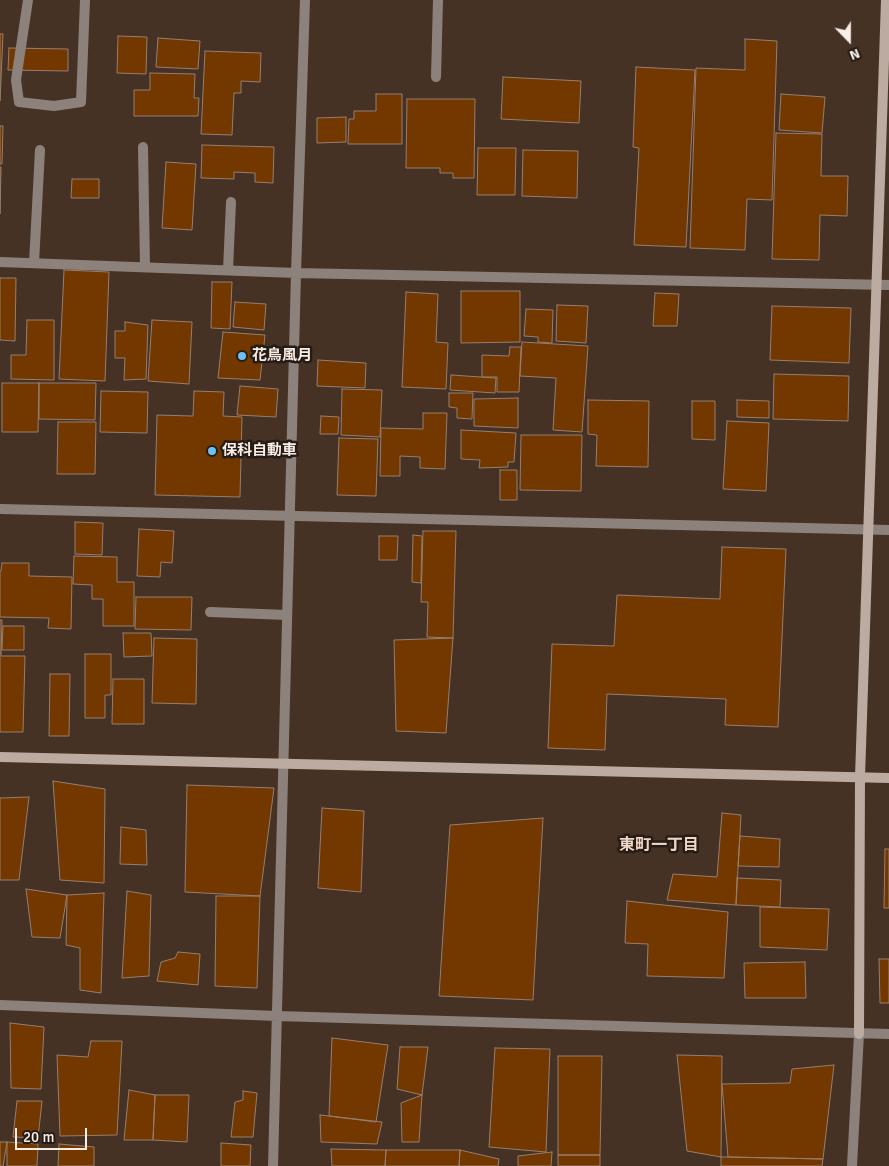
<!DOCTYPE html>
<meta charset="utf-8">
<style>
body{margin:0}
#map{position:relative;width:889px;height:1166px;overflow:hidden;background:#463225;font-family:Signika,sans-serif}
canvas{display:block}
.north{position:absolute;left:824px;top:15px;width:50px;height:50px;-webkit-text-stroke:4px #261c16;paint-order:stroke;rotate:158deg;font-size:14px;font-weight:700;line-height:20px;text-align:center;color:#faede5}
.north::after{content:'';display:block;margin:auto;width:18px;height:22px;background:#faede5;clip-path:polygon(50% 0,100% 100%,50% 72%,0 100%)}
.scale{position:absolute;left:15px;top:1128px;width:72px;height:22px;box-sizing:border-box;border:2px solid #faede5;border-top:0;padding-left:6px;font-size:15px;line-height:18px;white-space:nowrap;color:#faede5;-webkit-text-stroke:4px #261c16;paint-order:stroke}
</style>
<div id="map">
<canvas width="889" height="1166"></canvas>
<div class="north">N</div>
<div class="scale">20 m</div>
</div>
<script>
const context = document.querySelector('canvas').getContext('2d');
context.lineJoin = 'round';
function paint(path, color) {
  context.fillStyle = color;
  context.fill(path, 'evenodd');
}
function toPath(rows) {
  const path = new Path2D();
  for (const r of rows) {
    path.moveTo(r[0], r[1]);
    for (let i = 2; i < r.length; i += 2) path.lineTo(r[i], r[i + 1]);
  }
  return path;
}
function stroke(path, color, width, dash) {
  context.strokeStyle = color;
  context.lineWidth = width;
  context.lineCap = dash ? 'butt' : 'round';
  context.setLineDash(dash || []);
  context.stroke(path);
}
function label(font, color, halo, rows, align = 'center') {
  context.font = font + ' Signika,"Noto Sans JP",sans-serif';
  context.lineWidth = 5;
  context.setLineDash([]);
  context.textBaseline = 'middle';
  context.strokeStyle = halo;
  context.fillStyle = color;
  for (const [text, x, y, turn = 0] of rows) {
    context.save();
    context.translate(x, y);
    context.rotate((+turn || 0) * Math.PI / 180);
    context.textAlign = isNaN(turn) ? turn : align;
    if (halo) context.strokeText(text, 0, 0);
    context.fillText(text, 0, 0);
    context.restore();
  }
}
const building = toPath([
 [0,34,3,34,0,101,0,34],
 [118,36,147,37,146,74,117,73,118,36],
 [158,38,200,41,198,69,156,67,158,38],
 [745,39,777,41,772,200,747,199,745,250,690,248,696,68,745,70,745,39],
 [9,48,68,49,68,71,8,70,9,48],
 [205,51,261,53,260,82,241,81,241,93,234,93,232,135,201,134,205,51],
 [636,67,695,70,686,247,634,245,639,148,633,147,636,67],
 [150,73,195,74,194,98,199,98,198,116,134,116,134,90,150,90,150,73],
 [503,77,581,81,579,123,501,119,503,77],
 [376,94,402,94,402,144,348,144,349,119,354,119,354,111,376,111,376,94],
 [781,94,825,97,822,133,779,130,781,94],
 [407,99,475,99,474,178,453,178,453,173,440,173,440,168,406,168,407,99],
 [346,117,346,142,317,143,317,118,346,117],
 [0,126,3,126,2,164,0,164,0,126],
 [776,133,822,134,821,176,848,176,847,216,820,215,819,260,772,259,776,133],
 [202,145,274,147,273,183,255,182,255,173,234,172,234,179,201,178,202,145],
 [478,148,516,148,515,195,477,195,478,148],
 [523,150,578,151,577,198,522,196,523,150],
 [166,162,196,164,192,230,162,228,166,162],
 [0,167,1,167,0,214,0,167],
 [72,179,99,179,99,198,71,198,72,179],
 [64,270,109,272,105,381,59,379,64,270],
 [0,278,16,278,15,341,0,340,0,278],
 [212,282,232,282,230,329,211,328,212,282],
 [461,291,520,291,520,342,461,343,461,291],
 [406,292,438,294,436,342,448,343,446,389,402,387,406,292],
 [655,293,679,294,677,326,653,326,655,293],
 [235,302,266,304,264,330,233,327,235,302],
 [557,305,588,306,586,343,556,341,557,305],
 [772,306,851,308,849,363,770,360,772,306],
 [526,309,553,310,552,343,538,342,538,337,524,336,526,309],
 [27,320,54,320,54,380,11,379,11,355,26,355,27,320],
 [152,320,192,322,189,384,148,381,152,320],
 [125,322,148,325,146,379,124,380,125,358,115,358,115,331,125,331,125,322],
 [223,332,265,335,260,380,218,378,223,332],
 [522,342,588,346,582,432,553,430,556,378,520,376,522,342],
 [510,347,521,347,519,392,497,392,497,377,482,377,482,355,509,356,510,347],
 [318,360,366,363,365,388,317,386,318,360],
 [774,374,849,376,848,421,773,419,774,374],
 [451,375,496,378,495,393,450,390,451,375],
 [2,383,39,383,38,432,2,432,2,383],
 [39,383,96,383,95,420,39,419,39,383],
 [240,386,278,389,276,417,237,415,240,386],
 [342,389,382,390,380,437,341,435,342,389],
 [101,391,148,392,147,433,100,432,101,391],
 [194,391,224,392,223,416,242,417,240,497,155,495,157,415,193,416,194,391],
 [449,393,473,393,472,419,457,418,457,408,449,407,449,393],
 [518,398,518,428,474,426,474,399,518,398],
 [588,400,649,401,648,467,596,466,597,435,588,434,588,400],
 [737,400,769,401,769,418,737,417,737,400],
 [692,401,715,401,715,440,692,439,692,401],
 [423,413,447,413,445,469,420,468,420,457,400,456,400,476,380,476,381,428,423,429,423,413],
 [321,416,339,417,338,434,320,434,321,416],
 [727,421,769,423,766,491,723,489,727,421],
 [58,422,96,422,95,474,57,474,58,422],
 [461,430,516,433,514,462,508,462,508,467,479,468,480,460,461,459,461,430],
 [521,435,582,435,581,491,520,490,521,435],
 [339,438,378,439,376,496,337,495,339,438],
 [500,470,517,470,517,500,500,500,500,470],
 [75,522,103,523,102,555,75,554,75,522],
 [139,529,174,531,172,563,161,562,160,577,137,576,139,529],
 [423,531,456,531,453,638,427,637,428,602,421,602,423,531],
 [413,535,422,536,421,583,412,582,413,535],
 [379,536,398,536,397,560,379,560,379,536],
 [722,547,786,549,778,727,725,725,726,699,607,694,605,750,548,748,552,644,614,646,617,595,720,599,722,547],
 [74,556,117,557,117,582,134,582,134,626,103,626,103,599,92,599,92,585,73,584,74,556],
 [2,563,29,563,29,576,72,577,71,629,48,628,49,618,0,617,0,571,1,571,2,563],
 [136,597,192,597,191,630,135,629,136,597],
 [0,620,2,620,1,656,25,656,23,732,0,732,0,620],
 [3,626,24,626,24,650,2,650,3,626],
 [123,633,151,633,152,656,124,657,123,633],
 [154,638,197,639,196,704,152,703,154,638],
 [453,638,446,733,396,731,394,640,453,638],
 [85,654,111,654,111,695,105,695,105,718,85,718,85,654],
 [50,674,70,674,69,736,49,736,50,674],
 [113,679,144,679,144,724,112,724,113,679],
 [53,781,105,789,104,883,60,880,53,781],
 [187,785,274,788,260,896,185,892,187,785],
 [29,797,19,880,0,880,0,798,29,797],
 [322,808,364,811,361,892,318,888,322,808],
 [722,813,741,815,736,905,667,900,673,874,717,877,722,813],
 [543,818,533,1000,439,996,450,825,543,818],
 [121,827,146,830,147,865,120,864,121,827],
 [740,836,780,839,779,867,738,866,740,836],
 [885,849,889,849,889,908,884,908,885,849],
 [737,878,781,880,780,907,736,905,737,878],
 [26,889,67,895,60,938,32,937,26,889],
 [127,891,151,895,149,976,122,978,127,891],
 [104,893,101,993,80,990,80,948,66,945,67,895,104,893],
 [216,896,260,896,257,988,215,986,216,896],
 [627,901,728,912,724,978,647,976,648,944,625,943,627,901],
 [760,907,829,909,827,950,760,947,760,907],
 [178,952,200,954,198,985,157,981,161,962,175,958,178,952],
 [879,959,889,959,889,1003,880,1003,879,959],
 [805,962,806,998,745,998,744,963,805,962],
 [10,1023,44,1027,41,1089,11,1088,10,1023],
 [332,1038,388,1045,376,1122,329,1116,332,1038],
 [91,1041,122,1041,117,1135,60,1136,57,1055,88,1057,91,1041],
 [400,1047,428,1047,422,1095,397,1089,400,1047],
 [495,1048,550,1049,546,1152,489,1147,495,1048],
 [677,1055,722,1056,721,1157,687,1151,677,1055],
 [558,1056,602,1056,600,1155,558,1155,558,1056],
 [834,1065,823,1159,728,1157,722,1084,790,1083,792,1069,834,1065],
 [129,1090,155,1095,153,1140,124,1140,129,1090],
 [243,1091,257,1093,253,1137,231,1137,235,1102,243,1100,243,1091],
 [155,1095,189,1095,187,1142,153,1140,155,1095],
 [422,1095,419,1142,402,1142,401,1103,422,1095],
 [17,1101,42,1101,38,1138,13,1137,17,1101],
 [320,1115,382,1122,377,1144,321,1142,320,1115],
 [0,1142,7,1142,3,1166,0,1166,0,1142],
 [7,1142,38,1144,37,1166,7,1166,7,1142],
 [221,1143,251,1145,250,1166,221,1166,221,1143],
 [59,1144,94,1147,94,1166,58,1166,59,1144],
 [331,1149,386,1150,385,1166,332,1166,331,1149],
 [386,1150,460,1150,459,1166,385,1166,386,1150],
 [460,1150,499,1159,498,1166,459,1166,460,1150],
 [552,1152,551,1166,518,1166,518,1156,552,1152],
 [558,1155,600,1155,600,1166,558,1166,558,1155],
 [721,1157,728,1157,823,1159,822,1166,721,1166,721,1157]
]);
paint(building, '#733800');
stroke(building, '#967e6f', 1);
stroke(toPath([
 [28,0,16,80,19,102,54,106,81,102,85,0],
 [436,77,438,0],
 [143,147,145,267],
 [34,263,40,150],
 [228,270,231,202],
 [210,612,287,615]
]), '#8c827b', 10);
stroke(toPath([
 [0,262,296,273,889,285],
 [0,509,889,530],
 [0,1005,277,1016,889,1034],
 [273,1166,296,273,305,0],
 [852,1166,859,1034]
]), '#8c827b', 10);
stroke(toPath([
 [0,757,889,778],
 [859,1034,860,777,886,0]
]), '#bcaba1', 10);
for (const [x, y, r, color] of [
 [242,356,5,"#6dc2f3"],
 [212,451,5,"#6dc2f3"]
]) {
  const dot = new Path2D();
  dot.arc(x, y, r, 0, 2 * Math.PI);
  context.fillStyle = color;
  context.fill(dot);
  stroke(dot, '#261c16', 2);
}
label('bold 15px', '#faede5', '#261c16', [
 ["花鳥風月",252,356],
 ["保科自動車",222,451]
], 'left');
label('bold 16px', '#f0d6c5', '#261c16', [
 ["東町一丁目",659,846]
]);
</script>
